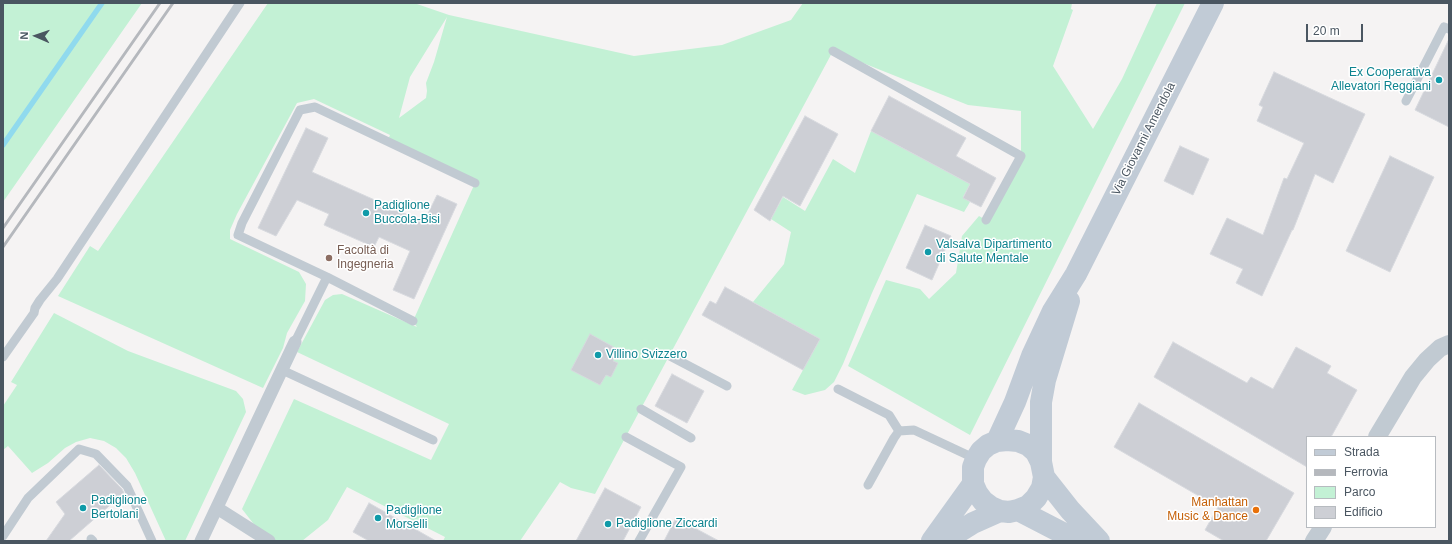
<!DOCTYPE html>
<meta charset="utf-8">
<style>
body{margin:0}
#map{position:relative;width:1452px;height:544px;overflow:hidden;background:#f5f3f3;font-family:Arial,sans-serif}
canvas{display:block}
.frame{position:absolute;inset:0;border:4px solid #4a5661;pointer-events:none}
.legend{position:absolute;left:1306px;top:436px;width:130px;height:92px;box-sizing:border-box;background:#fff;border:1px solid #b7bbc0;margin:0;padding:5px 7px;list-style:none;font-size:12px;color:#4a5661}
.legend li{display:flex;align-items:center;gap:8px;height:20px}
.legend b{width:20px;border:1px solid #b7bbc0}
.north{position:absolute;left:16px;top:16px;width:40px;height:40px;-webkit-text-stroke:3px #fff;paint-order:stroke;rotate:272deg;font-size:11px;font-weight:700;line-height:16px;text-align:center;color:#4a5661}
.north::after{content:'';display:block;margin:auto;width:14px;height:18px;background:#4a5661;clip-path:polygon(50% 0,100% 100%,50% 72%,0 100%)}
.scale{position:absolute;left:1306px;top:24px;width:57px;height:18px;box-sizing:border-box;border:2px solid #4a5661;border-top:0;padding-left:5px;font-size:12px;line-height:14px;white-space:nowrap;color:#4a5661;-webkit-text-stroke:3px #fff;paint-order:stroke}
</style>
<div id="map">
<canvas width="1452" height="544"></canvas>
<div class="frame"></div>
<ul class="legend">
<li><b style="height:5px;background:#c1cbd6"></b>Strada</li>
<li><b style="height:5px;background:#b5b8bd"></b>Ferrovia</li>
<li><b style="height:11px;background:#c3f1d5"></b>Parco</li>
<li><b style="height:11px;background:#cdcfd5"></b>Edificio</li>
</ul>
<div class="north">N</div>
<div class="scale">20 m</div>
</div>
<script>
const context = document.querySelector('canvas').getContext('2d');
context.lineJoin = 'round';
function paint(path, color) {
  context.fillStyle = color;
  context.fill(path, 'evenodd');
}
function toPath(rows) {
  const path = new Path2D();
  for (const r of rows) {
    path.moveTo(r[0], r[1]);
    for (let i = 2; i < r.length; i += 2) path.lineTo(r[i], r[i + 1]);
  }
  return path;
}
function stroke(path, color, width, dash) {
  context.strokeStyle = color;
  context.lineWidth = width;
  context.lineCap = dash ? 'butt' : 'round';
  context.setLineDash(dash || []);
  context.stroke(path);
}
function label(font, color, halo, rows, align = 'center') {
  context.font = font + ' Arial,sans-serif';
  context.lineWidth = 3;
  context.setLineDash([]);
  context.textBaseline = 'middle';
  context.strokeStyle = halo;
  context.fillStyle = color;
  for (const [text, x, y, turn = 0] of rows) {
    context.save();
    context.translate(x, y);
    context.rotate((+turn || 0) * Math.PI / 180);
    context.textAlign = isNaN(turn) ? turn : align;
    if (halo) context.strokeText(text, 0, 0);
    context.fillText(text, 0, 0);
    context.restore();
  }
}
paint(toPath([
 [3,3,142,3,3,202],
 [268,3,414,3,449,15,634,56,722,45,791,20,803,3,1072,3,1071,9,1073,10,1053,66,1093,129,1122,79,1157,3,1185,3,970,435,848,366,886,280,920,289,929,299,956,273,962,236,979,216,986,220,1021,156,1021,111,968,105,833,51,595,494,571,488,560,482,520,541,443,541,445,537,347,487,328,520,302,541,267,541,242,509,294,399,431,460,449,424,297,352,325,300,333,295,342,294,417,327,413,321,475,183,387,142,390,135,314,99,297,103,237,214,230,230,230,239,299,272,306,284,305,301,287,333,283,348,263,388,58,296,90,246,98,251],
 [447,17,434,62,426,83,427,91,426,98,399,118,410,77],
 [871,131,970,184,963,197,970,202,964,212,917,194,872,293,843,364,834,382,825,390,805,395,792,390,820,339,753,302,784,264,791,232,771,219,783,197,805,211,833,159,855,173],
 [54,313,128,351,236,391,243,399,246,412,185,541,166,541,135,473,126,458,116,448,104,441,90,438,76,442,65,448,48,463,32,473,8,446,3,450,3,406,17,385,11,382]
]), '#c3f1d5');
stroke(toPath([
 [3,145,102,3]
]), '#90daee', 5.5);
const building = toPath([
 [1449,39,1449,127,1415,110,1449,39],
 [1274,72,1365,114,1333,183,1315,174,1293,230,1292,230,1262,296,1236,283,1243,269,1210,254,1227,218,1263,235,1284,178,1287,179,1304,143,1257,121,1263,107,1259,105,1274,72],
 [889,96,966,138,956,156,996,178,981,207,963,198,970,184,871,131,889,96],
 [805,116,838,134,800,206,783,196,770,221,754,210,805,116],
 [306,128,328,138,312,172,424,222,437,195,457,204,414,299,393,290,410,251,379,237,374,247,324,225,329,214,297,200,276,236,258,228,306,128],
 [1180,146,1209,159,1193,195,1164,181,1180,146],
 [1390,156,1434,177,1390,272,1346,251,1390,156],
 [925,225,951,236,932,280,906,268,925,225],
 [725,287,820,339,803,370,702,315,710,301,716,304,725,287],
 [590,334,619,350,613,361,618,363,611,377,606,375,600,385,571,370,590,334],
 [1173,342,1247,383,1251,377,1273,389,1296,347,1331,366,1327,373,1357,390,1331,437,1307,437,1307,467,1154,377,1173,342],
 [672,374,704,391,687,423,655,406,672,374],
 [1139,403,1294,493,1266,541,1224,541,1205,530,1218,507,1114,447,1139,403],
 [99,465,122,489,124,493,69,541,46,541,65,514,56,502,99,465],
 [605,488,641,507,623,541,576,541,605,488],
 [369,503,436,541,369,541,353,532,369,503],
 [676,518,719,541,664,541,676,518]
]);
paint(building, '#cdcfd5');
stroke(building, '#d7d9de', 1);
stroke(toPath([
 [833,51,1021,156,986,220],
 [1406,101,1444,27,1449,29],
 [413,321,327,277,238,235,242,223,300,110,315,107,475,183],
 [295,342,327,277],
 [670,356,727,386],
 [3,357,34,313,35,308,40,300,57,279,240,3],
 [282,370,433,440],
 [838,389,889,415,899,431],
 [641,409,691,438],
 [626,437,681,467,639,541],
 [868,485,894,438,899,431,914,430,976,459],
 [3,536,28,498,79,449,96,454,127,486,152,541],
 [91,539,93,541]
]), '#c1cad2', 9);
stroke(toPath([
 [217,508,269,541],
 [201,541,295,342]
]), '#c1cad2', 13);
stroke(toPath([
 [1377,437,1413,377,1427,360,1440,348,1449,344],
 [1314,541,1323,527]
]), '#c1cad2', 18);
stroke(toPath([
 [997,441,1015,402,1032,356,1053,311,1076,274,1213,3],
 [1041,462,1036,452,1028,445,1018,441,1007,440,997,441,988,445,981,451,976,459,973,467,973,484,977,493,983,501,991,507,1000,511,1009,512,1018,510,1028,506,1036,498,1042,488,1044,477,1041,462,1041,402,1045,380,1069,301],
 [1044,477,1070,510,1099,541],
 [1018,510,1078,541],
 [932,541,973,484],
 [952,541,957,533,973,523,1000,511]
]), '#c1cbd6', 22);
stroke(toPath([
 [3,228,160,3],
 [3,247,173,3]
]), '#b5b8bd', 3);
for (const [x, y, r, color] of [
 [1439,80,4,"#0f9aa8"],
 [366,213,4,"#0f9aa8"],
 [928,252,4,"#0f9aa8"],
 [329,258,4,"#8d6e63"],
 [598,355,4,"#0f9aa8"],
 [83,508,4,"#0f9aa8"],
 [1256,510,4,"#e8710a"],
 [378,518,4,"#0f9aa8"],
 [608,524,4,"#0f9aa8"]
]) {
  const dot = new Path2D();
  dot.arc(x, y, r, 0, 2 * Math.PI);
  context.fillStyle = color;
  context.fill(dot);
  stroke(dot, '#fff', 1.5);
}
label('12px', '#0d838f', '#fff', [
 ["Ex Cooperativa",1431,73,"right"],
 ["Allevatori Reggiani",1431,87,"right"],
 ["Padiglione",374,206],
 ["Buccola-Bisi",374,220],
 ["Valsalva Dipartimento",936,245],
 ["di Salute Mentale",936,259],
 ["Villino Svizzero",606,355],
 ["Padiglione",91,501],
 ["Bertolani",91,515],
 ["Padiglione",386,511],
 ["Morselli",386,525],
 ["Padiglione Ziccardi",616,524]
], 'left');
label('12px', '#4a5661', '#fff', [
 ["Via Giovanni Amendola",1144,139,-63]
]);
label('12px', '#785e54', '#fff', [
 ["Facoltà di",337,251],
 ["Ingegneria",337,265]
], 'left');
label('12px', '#c56008', '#fff', [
 ["Manhattan",1248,503],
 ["Music & Dance",1248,517]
], 'right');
</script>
